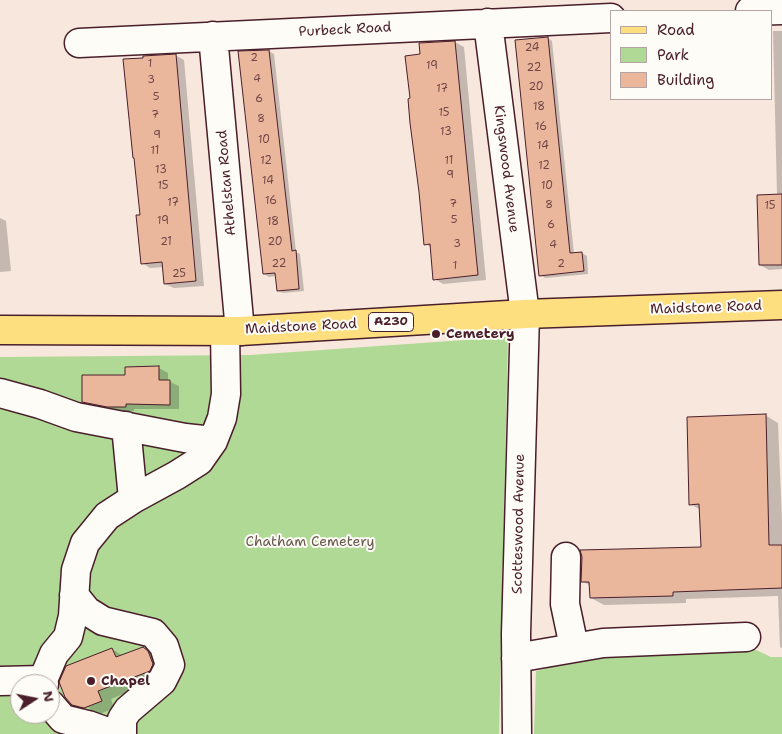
<!DOCTYPE html>
<style>
body{margin:0}
#map{position:relative;width:782px;height:734px;overflow:hidden;background:#f7e7dc;font-family:"Shantell Sans",sans-serif}
canvas{display:block}
.legend{position:absolute;left:610px;top:10px;width:162px;height:90px;box-sizing:border-box;background:#fdfcf7;border:1px solid #b5a4a5;margin:0;padding:6px 9px;list-style:none;font-size:15px;color:#4a1f2b}
.legend li{display:flex;align-items:center;gap:10px;height:25px}
.legend b{width:25px;border:1px solid #b5a4a5}
.north{position:absolute;left:10px;top:674px;width:50px;height:50px;box-sizing:border-box;background:#fdfcf7;border:1px solid #b5a4a5;border-radius:50%;rotate:79deg;font-size:14px;font-weight:700;line-height:20px;text-align:center;color:#4a1f2b}
.north::after{content:'';display:block;margin:auto;width:18px;height:22px;background:#4a1f2b;clip-path:polygon(50% 0,100% 100%,50% 72%,0 100%)}
</style>
<div id="map">
<canvas width="782" height="734"></canvas>
<ul class="legend">
<li><b style="height:6px;background:#fddf80"></b>Road</li>
<li><b style="height:14px;background:#b0d995"></b>Park</li>
<li><b style="height:14px;background:#eab79c"></b>Building</li>
</ul>
<div class="north">N</div>
</div>
<script>
const context = document.querySelector('canvas').getContext('2d');
context.lineJoin = 'round';
function paint(path, color) {
  context.fillStyle = color;
  context.fill(path, 'evenodd');
}
function toPath(rows) {
  const path = new Path2D();
  for (const r of rows) {
    path.moveTo(r[0], r[1]);
    for (let i = 2; i < r.length; i += 2) path.lineTo(r[i], r[i + 1]);
  }
  return path;
}
function stroke(path, color, width, dash) {
  context.strokeStyle = color;
  context.lineWidth = width;
  context.lineCap = dash ? 'butt' : 'round';
  context.setLineDash(dash || []);
  context.stroke(path);
}
function label(font, color, halo, rows, align = 'center') {
  context.font = font + ' "Shantell Sans",sans-serif';
  context.lineWidth = 4;
  context.setLineDash([]);
  context.textBaseline = 'middle';
  context.strokeStyle = halo;
  context.fillStyle = color;
  for (const [text, x, y, turn = 0] of rows) {
    context.save();
    context.translate(x, y);
    context.rotate((+turn || 0) * Math.PI / 180);
    context.textAlign = isNaN(turn) ? turn : align;
    if (halo) context.strokeText(text, 0, 0);
    context.fillText(text, 0, 0);
    context.restore();
  }
}
paint(toPath([
 [508,337,499,734,0,734,0,357,250,355],
 [20,684,50,684,50,714,20,714],
 [756,650,771,657,782,657,782,734,534,734,536,671,578,660,613,654]
]), '#b0d995');
paint(toPath([
 [773,31,782,31,782,269,769,270,760,265,777,195],
 [548,38,552,41,574,254,582,253,587,256,588,274,545,278,541,275],
 [455,42,464,47,486,280,443,284,435,279,432,248,426,244,411,100,421,55],
 [269,51,274,54,296,252,300,254,304,291,283,293,278,291,276,276,269,277,264,274],
 [175,55,184,60,204,286,174,288,165,284,164,267,150,268,142,263,142,216],
 [0,218,6,221,11,271,0,272],
 [159,368,168,373,168,381,179,386,179,409,134,409,134,411,117,411,92,407,83,401,127,376],
 [765,415,778,423,782,521,782,648,780,647,778,596,686,599,686,603,604,605,591,598,591,586,582,581,702,548,701,510,690,504],
 [143,648,156,656,163,678,111,699,114,708,98,715,86,712,80,708,90,711,90,708,79,706,79,708,72,704,112,649,123,656]
]), '#0003');
const building = toPath([
 [548,37,570,253,582,252,584,271,539,276,515,40,548,37],
 [455,41,478,275,433,280,430,244,424,245,419,192,410,123,408,99,410,98,405,56,420,54,419,43,455,41],
 [269,50,292,251,296,250,299,289,277,291,275,273,263,274,238,51,269,50],
 [176,54,196,281,164,284,162,262,141,264,136,215,140,215,134,158,133,158,123,59,143,58,143,56,176,54],
 [782,194,782,265,759,265,757,195,782,194],
 [159,366,159,380,170,380,170,405,126,404,126,407,107,407,82,402,82,375,125,375,125,367,159,366],
 [766,414,769,545,782,545,782,588,673,592,673,596,590,598,589,582,581,582,582,557,580,550,701,547,699,504,689,505,687,417,766,414],
 [143,647,148,651,153,664,150,671,98,691,102,701,84,708,72,705,65,697,59,682,66,666,112,648,116,657,143,647]
]);
paint(building, '#eab79c');
stroke(building, '#4a1f2b', 1);
const minor = toPath([
 [750,11,782,10],
 [488,23,525,314,516,634,517,734],
 [213,36,240,331],
 [79,43,611,18],
 [0,393,40,404,76,417,185,438,213,441],
 [126,426,133,499],
 [566,557,565,604,574,647],
 [74,595,87,611,103,621,153,633,164,646,170,665,162,681,128,710,122,719,122,734],
 [516,658,603,643,746,637],
 [0,681,43,680],
 [44,684,43,680,54,654,68,637,73,616,76,570,85,543,107,516,133,499,177,475,199,461,213,441,222,418,226,394,225,331],
 [50,704,63,719,88,725,113,734]
]);
const major = toPath([
 [0,330,240,331,525,314,782,305]
]);
stroke(minor, '#4a1f2b', 31);
stroke(major, '#4a1f2b', 31);
stroke(minor, '#fdfcf7', 28);
stroke(major, '#fddf80', 28);
for (const [x, y, r, color] of [
 [436,334,5,"#4a1f2b"],
 [91,681,5,"#4a1f2b"]
]) {
  const dot = new Path2D();
  dot.arc(x, y, r, 0, 2 * Math.PI);
  context.fillStyle = color;
  context.fill(dot);
  stroke(dot, '#fdfcf7', 2);
}
label('11px', '#724547', null, [
 ["24",532,48],
 ["2",254,58],
 ["1",150,64],
 ["19",432,66],
 ["22",534,68],
 ["4",257,79],
 ["3",151,80],
 ["20",536,87],
 ["17",442,89],
 ["5",156,97],
 ["6",259,99],
 ["18",539,107],
 ["15",444,113],
 ["7",155,115],
 ["8",261,119],
 ["16",541,127],
 ["13",446,132],
 ["9",157,135],
 ["10",264,140],
 ["14",543,146],
 ["11",155,151],
 ["12",266,161],
 ["11",449,161],
 ["12",544,166],
 ["13",161,170],
 ["9",450,175],
 ["14",268,181],
 ["15",163,186],
 ["10",547,186],
 ["16",271,201],
 ["17",173,203],
 ["7",453,204],
 ["8",549,205],
 ["15",770,206],
 ["5",454,220],
 ["19",163,221],
 ["18",273,222],
 ["6",551,225],
 ["21",166,242],
 ["20",275,242],
 ["3",457,244],
 ["4",553,245],
 ["22",279,264],
 ["2",561,264],
 ["1",455,266],
 ["25",179,274]
]);
for (const [x, y, w] of [
 [391,322,45]
]) {
  const box = new Path2D();
  box.roundRect(x - w / 2, y - 9.5, w, 19, 4);
  context.fillStyle = '#fdfcf7';
  context.fill(box);
  stroke(box, '#4a1f2b', 1);
}
label('bold 12px', '#4a1f2b', null, [
 ["A230",391,322]
]);
label('14px', '#4a1f2b', '#fdfcf7', [
 ["Purbeck Road",345,30,-3],
 ["Kingswood Avenue",506,169,83],
 ["Athelstan Road",227,183,-95],
 ["Maidstone Road",706,308,-2],
 ["Maidstone Road",301,327,-3],
 ["Scotteswood Avenue",519,524,-89]
]);
label('bold 14px', '#4a1f2b', '#fdfcf7', [
 ["Cemetery",446,334],
 ["Chapel",101,681]
], 'left');
label('14px', '#69574b', '#fdfcf7', [
 ["Chatham Cemetery",310,542]
]);
</script>
